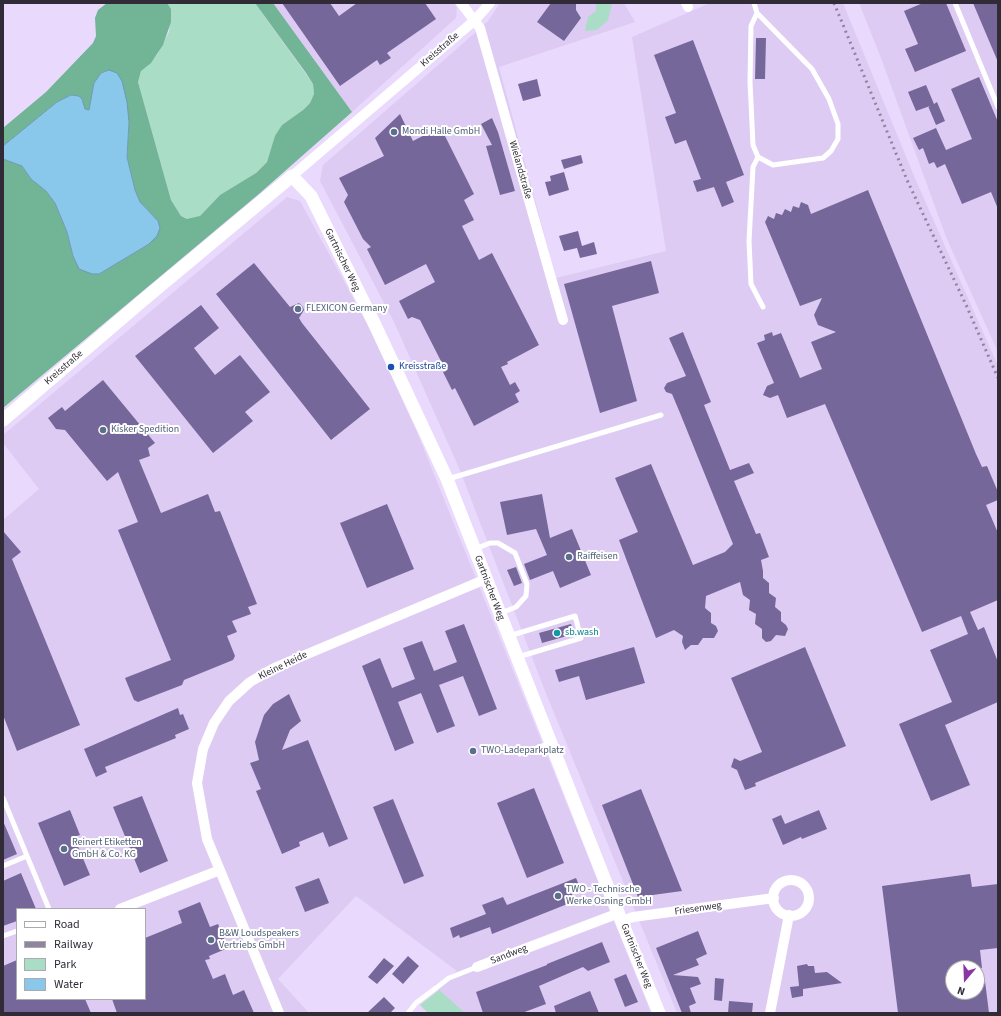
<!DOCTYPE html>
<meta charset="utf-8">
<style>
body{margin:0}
#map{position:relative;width:1001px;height:1016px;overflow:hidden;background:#e9d9fc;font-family:"Source Sans 3",sans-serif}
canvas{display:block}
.frame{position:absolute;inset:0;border:4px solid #312b38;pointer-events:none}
.legend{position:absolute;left:16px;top:908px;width:130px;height:92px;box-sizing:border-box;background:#fff;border:1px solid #adaaaf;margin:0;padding:5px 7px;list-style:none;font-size:12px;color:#312b38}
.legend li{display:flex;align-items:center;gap:8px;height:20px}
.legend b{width:20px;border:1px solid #adaaaf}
.north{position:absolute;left:945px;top:960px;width:40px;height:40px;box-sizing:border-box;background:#fff;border:1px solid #adaaaf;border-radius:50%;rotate:199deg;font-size:11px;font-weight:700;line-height:16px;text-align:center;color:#312b38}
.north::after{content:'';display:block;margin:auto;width:14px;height:18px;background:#8a35a3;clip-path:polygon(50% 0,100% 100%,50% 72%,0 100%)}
</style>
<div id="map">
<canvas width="1001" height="1016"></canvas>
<div class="frame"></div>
<ul class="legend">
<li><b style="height:5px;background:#fff"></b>Road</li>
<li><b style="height:5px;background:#90859e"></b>Railway</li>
<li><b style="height:11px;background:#a9ddc5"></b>Park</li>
<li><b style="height:11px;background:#89c8eb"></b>Water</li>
</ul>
<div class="north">N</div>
</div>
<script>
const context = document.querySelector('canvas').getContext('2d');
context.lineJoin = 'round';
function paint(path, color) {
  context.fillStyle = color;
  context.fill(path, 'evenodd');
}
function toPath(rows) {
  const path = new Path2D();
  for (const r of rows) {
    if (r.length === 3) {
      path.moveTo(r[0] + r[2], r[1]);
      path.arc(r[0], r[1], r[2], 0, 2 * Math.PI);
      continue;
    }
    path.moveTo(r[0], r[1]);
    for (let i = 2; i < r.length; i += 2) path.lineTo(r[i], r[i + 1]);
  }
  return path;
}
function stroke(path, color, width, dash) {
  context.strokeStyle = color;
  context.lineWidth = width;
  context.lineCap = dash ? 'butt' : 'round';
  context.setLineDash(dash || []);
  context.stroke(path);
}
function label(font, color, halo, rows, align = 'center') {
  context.font = font + ' "Source Sans 3",sans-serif';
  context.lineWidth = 4;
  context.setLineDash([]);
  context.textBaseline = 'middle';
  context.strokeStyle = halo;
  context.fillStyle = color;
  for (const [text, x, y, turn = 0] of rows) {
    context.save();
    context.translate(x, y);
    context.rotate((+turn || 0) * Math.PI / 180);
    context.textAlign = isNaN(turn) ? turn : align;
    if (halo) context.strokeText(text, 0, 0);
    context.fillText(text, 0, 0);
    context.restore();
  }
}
paint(toPath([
 [273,3,454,3,457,8,456,18,352,112],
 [500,3,624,3,635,22,499,67,556,278,666,251,632,37,710,3,843,3,914,176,998,366,998,1013,677,1013,545,691,459,468,394,322,320,181,323,165,460,46,488,21],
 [953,968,977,968,977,992,953,992],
 [859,3,998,3,998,352,946,237,881,58],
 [287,197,300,201,367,323,417,432,651,1013,428,1013,420,1005,439,990,434,985,457,971,356,896,278,979,309,1013,3,1013,3,520,39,489,3,443,3,435],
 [17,909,145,909,145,999,17,999]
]), '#decbf4');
paint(toPath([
 [167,3,255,3,313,84,314,94,310,103,303,110,282,125,271,150,267,162,256,173,220,195,200,216,194,219,187,219,181,216,171,200,138,82,141,71,157,55,169,32,171,14],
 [596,3,612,3,608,20,597,30,585,31,588,17,596,11],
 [439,990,465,1013,428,1013,420,1005]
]), '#a9ddc5');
paint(toPath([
 [107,3,167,3,171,9,171,22,163,45,151,63,141,71,138,82,171,200,181,216,187,219,200,216,220,195,256,173,267,162,275,136,282,125,303,110,310,103,314,94,313,84,306,73,255,3,273,3,352,112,260,193,3,408,3,159,22,166,31,179,46,191,55,203,67,232,73,256,99,274,149,244,158,221,140,202,135,190,127,157,129,122,109,70,101,73,94,83,89,110,85,109,82,99,79,96,71,95,57,102,3,146,3,128,46,92,93,43,96,36,95,18,98,10]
]), '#71b496');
const water = toPath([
 [109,70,117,73,122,81,127,102,129,122,127,157,135,190,140,202,158,221,160,228,157,236,149,244,99,274,92,274,79,269,73,256,67,232,55,203,46,191,31,179,22,166,3,159,3,146,57,102,71,95,79,96,82,99,85,109,89,110,94,83,101,73,109,70]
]);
paint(water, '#89c8eb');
stroke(water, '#6f99b5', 1);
paint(toPath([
 [282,3,330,3,339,16,357,3,425,3,436,19,387,53,391,58,380,65,377,60,340,86],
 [551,3,576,3,576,10,581,18,564,41,537,22],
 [923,3,946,3,966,51,915,72,905,49,918,44,904,11],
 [973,3,998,3,998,62],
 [756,38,766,38,765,79,755,79],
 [693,40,744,175,726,182,734,202,722,207,714,187,697,192,693,181,701,179,686,140,675,144,665,117,676,113,654,55],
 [979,77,998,122,998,209,991,192,962,204,945,164,937,168,934,162,929,164,923,148,919,150,913,138,936,128,946,150,972,139,951,89],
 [537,79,541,96,523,101,518,84],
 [926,85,934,104,937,102,945,121,936,125,928,106,930,106,916,111,908,92],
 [400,114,413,141,442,126,447,135,445,136,474,194,464,200,474,220,462,226,479,260,492,253,539,345,507,362,508,364,501,367,510,385,515,382,520,391,515,394,519,402,474,426,455,388,452,390,443,372,446,371,420,320,412,317,408,319,399,301,435,282,426,264,385,285,367,249,371,247,363,239,344,202,348,195,339,178,384,156,375,138],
 [492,118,498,132,515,191,500,195,486,146,492,145,481,124],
 [581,155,583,163,564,169,561,160],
 [564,172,569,190,549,196,545,182,551,181,550,176],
 [868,190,976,454,982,467,987,466,998,492,998,500,986,505,998,533,998,600,970,612,978,630,984,627,998,662,998,702,945,725,970,785,931,801,899,724,952,702,930,650,968,634,961,616,922,632,825,404,787,418,778,395,770,398,763,395,767,386,774,383,757,343,765,340,764,335,772,332,773,336,781,333,800,378,822,369,811,342,836,332,818,325,814,315,822,298,800,306,765,222,768,216,774,219,776,213,782,215,785,209,791,212,793,206,799,208,801,202,808,205,811,214],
 [578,231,582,246,594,242,597,254,580,258,577,248,564,251,559,236],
 [651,261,659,293,612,306,637,401,600,413,564,284],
 [254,263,290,307,299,303,303,307,304,310,299,318,302,323,370,409,331,440,216,294],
 [201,305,219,328,194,348,215,375,240,355,270,392,245,412,253,421,213,453,135,356],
 [683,332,711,402,704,405,730,470,749,463,754,473,734,481,756,534,760,533,769,557,761,560,763,571,763,578,769,583,769,593,776,598,775,607,781,612,781,621,786,625,788,629,785,636,776,635,771,641,766,642,762,638,762,629,755,624,756,614,749,610,750,600,743,595,740,582,706,596,705,608,711,613,711,623,716,626,718,631,714,638,703,638,698,645,691,645,685,650,682,642,683,636,674,630,656,638,619,540,638,532,615,478,651,464,693,565,725,552,733,544,680,413,672,394,666,392,664,388,667,383,686,376,669,338],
 [103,380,155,443,148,448,150,456,139,460,161,513,208,494,215,512,220,511,257,604,248,607,251,614,232,621,237,632,227,636,235,656,233,660,184,680,182,685,138,702,134,700,125,678,171,660,118,530,138,522,118,472,107,481,65,430,56,429,48,418,62,407,65,411],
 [542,494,550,538,572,529,591,575,560,588,553,571,530,580,524,564,547,555,536,529,507,535,500,502],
 [387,504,414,569,367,588,340,523],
 [3,531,21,552,12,559,80,725,17,751,3,715],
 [516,567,522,583,514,586,507,570],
 [464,624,497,709,479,716,463,676,439,685,455,726,437,733,421,693,398,702,414,743,395,751,362,666,380,658,392,688,415,679,403,648,422,641,434,671,457,662,445,631],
 [571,624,574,634,542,643,539,633],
 [634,647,645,683,586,700,579,676,559,682,555,670],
 [805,647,846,746,755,783,756,786,745,790,737,770,731,767,734,758,740,761,762,752,731,678],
 [289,694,301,721,290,730,282,750,308,740,348,839,329,847,323,832,299,842,300,846,282,854,256,791,261,789,250,763,259,760,255,742,264,715,273,704],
 [178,708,180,715,183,714,189,729,175,735,176,738,105,767,107,772,96,777,84,749],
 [534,788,564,863,527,878,497,803],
 [641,789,682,891,638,897,602,805],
 [142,796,168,861,140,873,113,807],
 [393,799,424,876,404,884,373,807],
 [70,810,80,835,74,837,90,875,64,886,38,823],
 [819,810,827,829,802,839,801,837,783,845,772,819,781,815,785,824],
 [3,821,17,854,3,860],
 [21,873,36,909,17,909,17,921,3,926,3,881],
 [970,874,972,887,998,884,998,948,980,950,982,968,953,968,953,992,977,992,977,982,985,981,989,1013,898,1013,882,886],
 [319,878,329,903,305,912,295,887],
 [576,878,581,890,572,894,575,901,492,934,490,927,460,938,459,935,453,938,450,928,486,914,482,905,503,897,507,905],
 [200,902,210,927,218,924,228,948,209,956,210,959,205,960,213,979,225,974,233,995,244,990,254,1013,117,1013,112,999,145,999,145,938,182,923,178,911],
 [698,931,707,954,696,959,699,965,673,975,698,977,701,984,690,988,696,1003,689,1006,691,1013,682,1013,656,948],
 [602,942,610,962,588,971,583,967,539,986,546,1004,522,1013,483,1013,476,992,547,965,547,964],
 [408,956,419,966,403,984,392,974],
 [384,958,394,966,377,984,368,977],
 [17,960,17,999,85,999,91,1013,3,1013,3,966],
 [807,964,808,966,814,966,815,973,827,972,842,983,803,989,803,996,792,998,790,987,799,986,797,966],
 [626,974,638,1002,625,1007,614,979],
 [715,978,724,979,722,1001,714,1000],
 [590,991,599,1013,556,1013,554,1006],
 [384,997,395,1008,390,1013,367,1013],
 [729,1001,753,1003,752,1013,728,1013]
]), '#76679b');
stroke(toPath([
 [754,3,757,13,812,69,829,99,838,124,838,139,831,151,823,158,773,165,758,157,753,145,750,82,751,26,757,13],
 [955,3,998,107],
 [758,157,753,167,749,241,751,284,763,307],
 [448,479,661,415],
 [475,549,490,543,498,543,515,553,527,584,526,596,516,607,501,613],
 [509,636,575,616,581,638,518,657],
 [520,754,550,743],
 [3,798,49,909],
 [3,866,27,856],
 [3,936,17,931],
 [408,1013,416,1003,449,978,477,967]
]), '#fff', 5);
stroke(toPath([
 [461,3,480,28,563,320],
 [686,3,688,7],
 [292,176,475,20,490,3],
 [791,898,18],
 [120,909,220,870],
 [622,921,633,917,774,898],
 [477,967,619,913],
 [279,1013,207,839,197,783,203,749,214,723,229,701,250,682,274,668,486,579],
 [770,1013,789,915]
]), '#fff', 10);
stroke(toPath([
 [3,420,142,301,292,176,311,196,375,325,447,479,604,878,659,1013]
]), '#fff', 13);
stroke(toPath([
 [834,3,907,180,967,307,998,378]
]), '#90859e', 3, [2, 4]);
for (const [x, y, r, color] of [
 [394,132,4,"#5c6f8a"],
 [298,309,4,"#5c6f8a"],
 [391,367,4,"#1a4fb4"],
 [103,430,4,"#5c6f8a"],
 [569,557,4,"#5c6f8a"],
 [557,633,4,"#0f9aa8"],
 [473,751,4,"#5c6f8a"],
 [64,849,4,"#5c6f8a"],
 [558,896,4,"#5c6f8a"],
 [211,940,4,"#5c6f8a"]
]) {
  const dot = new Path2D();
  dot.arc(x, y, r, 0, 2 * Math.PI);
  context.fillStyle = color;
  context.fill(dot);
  stroke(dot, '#fff', 1.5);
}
label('10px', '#312b38', '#fff', [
 ["Kreisstraße",440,50,-41],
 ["Wielandstraße",520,170,74],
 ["Gartnischer Weg",342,260,64],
 ["Kreisstraße",64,368,-41],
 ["Gartnischer Weg",489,588,69],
 ["Kleine Heide",283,666,-26],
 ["Friesenweg",698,909,-8],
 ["Sandweg",509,955,-21],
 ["Gartnischer Weg",636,956,68]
]);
label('10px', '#4e5e75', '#fff', [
 ["Mondi Halle GmbH",402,132],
 ["FLEXICON Germany",306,309],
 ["Kisker Spedition",111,430],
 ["Raiffeisen",577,557],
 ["TWO-Ladeparkplatz",481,751],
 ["Reinert Etiketten",72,843],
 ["GmbH & Co. KG",72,855],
 ["TWO - Technische",566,890],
 ["Werke Osning GmbH",566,902],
 ["B&W Loudspeakers",219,934],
 ["Vertriebs GmbH",219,946]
], 'left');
label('10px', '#164399', '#fff', [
 ["Kreisstraße",399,367]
], 'left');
label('10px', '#0d838f', '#fff', [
 ["sb.wash",565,633]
], 'left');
</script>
